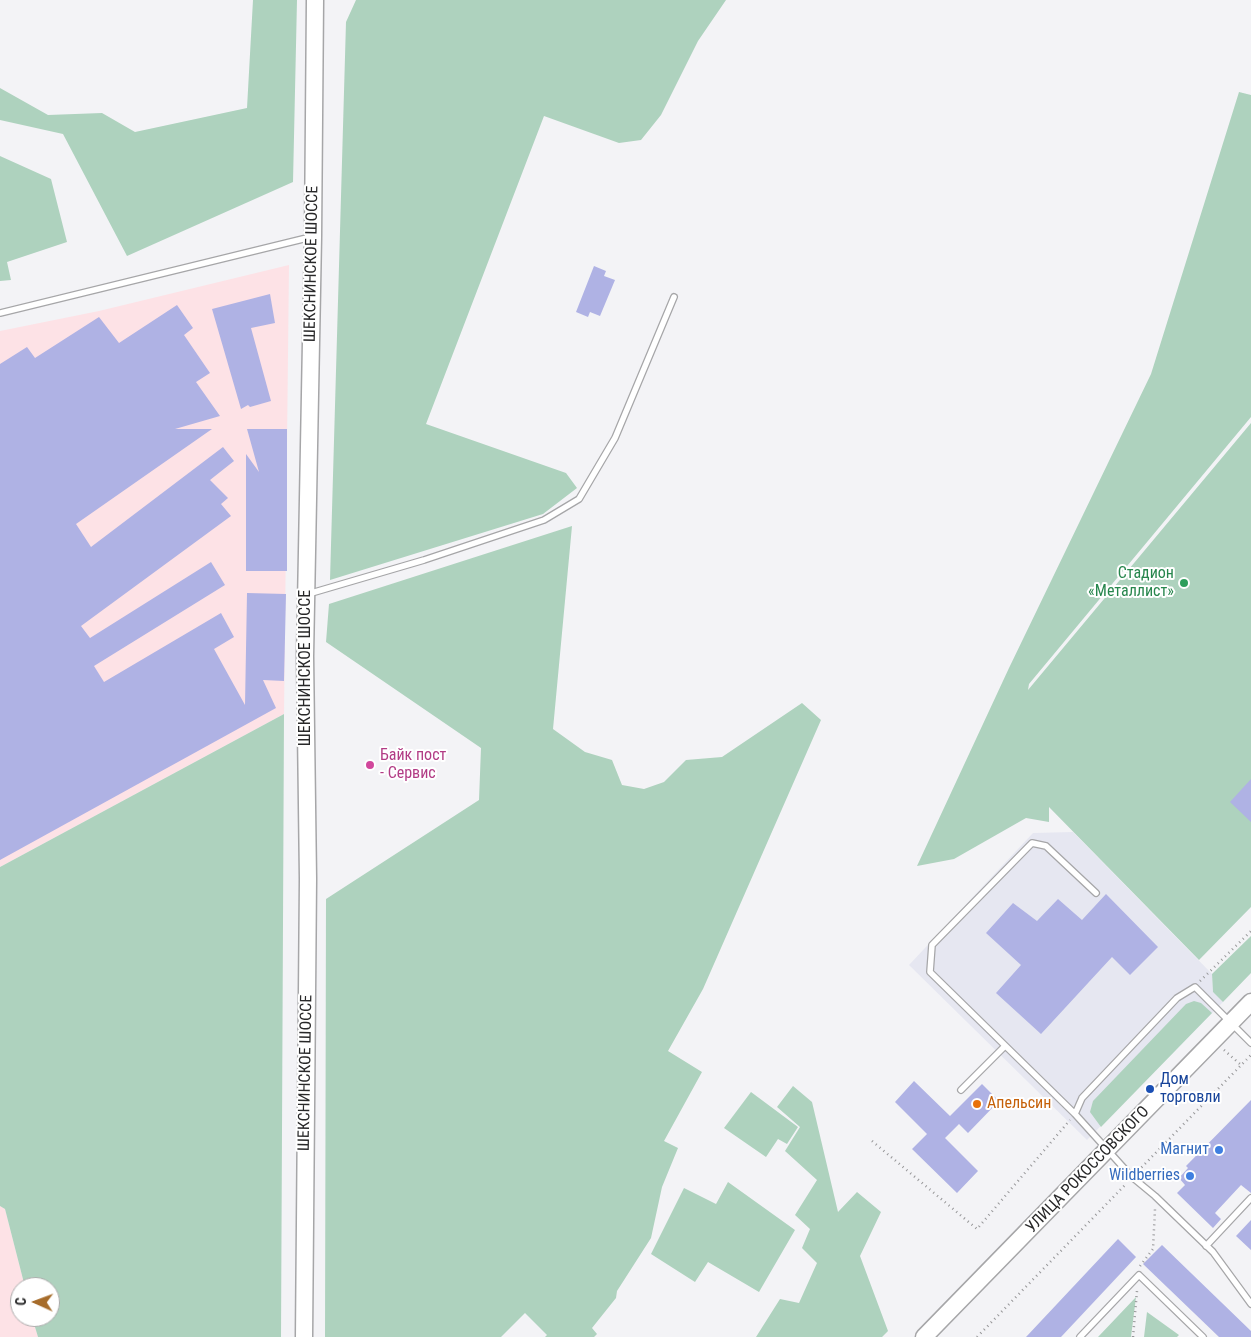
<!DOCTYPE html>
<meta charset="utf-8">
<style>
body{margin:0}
#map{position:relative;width:1251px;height:1337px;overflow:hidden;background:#f3f3f6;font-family:"Roboto Condensed",sans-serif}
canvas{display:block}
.north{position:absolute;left:10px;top:1277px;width:50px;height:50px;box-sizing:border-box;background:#fff;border:1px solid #a9a9a9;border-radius:50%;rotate:272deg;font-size:14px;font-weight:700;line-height:20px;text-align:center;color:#282829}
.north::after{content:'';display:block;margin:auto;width:18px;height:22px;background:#a66c2b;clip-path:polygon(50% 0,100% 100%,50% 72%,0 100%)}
</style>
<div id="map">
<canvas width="1251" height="1337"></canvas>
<div class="north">С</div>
</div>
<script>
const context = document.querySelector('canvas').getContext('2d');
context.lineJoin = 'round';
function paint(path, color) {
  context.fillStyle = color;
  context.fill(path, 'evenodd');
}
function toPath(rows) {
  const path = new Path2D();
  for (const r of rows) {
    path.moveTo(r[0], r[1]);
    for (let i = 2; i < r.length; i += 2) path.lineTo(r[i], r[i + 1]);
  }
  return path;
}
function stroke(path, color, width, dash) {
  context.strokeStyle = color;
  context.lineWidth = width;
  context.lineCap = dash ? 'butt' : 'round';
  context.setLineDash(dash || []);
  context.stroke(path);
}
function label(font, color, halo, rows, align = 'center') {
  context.font = font + ' "Roboto Condensed",sans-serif';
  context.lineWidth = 4;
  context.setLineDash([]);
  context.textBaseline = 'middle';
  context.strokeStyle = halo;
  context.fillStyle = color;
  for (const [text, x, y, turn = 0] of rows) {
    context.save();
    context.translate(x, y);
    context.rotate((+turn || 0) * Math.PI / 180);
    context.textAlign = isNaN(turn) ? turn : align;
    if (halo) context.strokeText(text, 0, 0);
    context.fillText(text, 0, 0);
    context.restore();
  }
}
paint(toPath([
 [1073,832,1212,974,1213,992,1223,1002,1087,1140,909,965,1033,833]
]), '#e6e7f1');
paint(toPath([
 [289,265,284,714,0,867,0,331,99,311],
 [0,1206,5,1209,25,1287,20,1287,20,1317,32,1317,38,1337,0,1337]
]), '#fde2e6');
paint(toPath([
 [253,0,297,0,293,182,127,256,63,134,0,120,0,88,48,115,102,113,135,132,247,108],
 [356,0,726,0,698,41,661,115,641,140,619,143,544,116,426,424,566,473,577,488,543,514,330,580,346,22],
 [1239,92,1251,95,1251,417,1029,684,1028,690,1251,423,1251,907,1199,960,1049,807,1049,822,1026,818,954,859,917,866,1009,668,1151,374],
 [0,156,51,179,67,242,7,262,11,280,0,281],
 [572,526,553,729,585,752,612,760,622,785,644,789,664,782,686,760,722,757,802,703,821,720,703,989,668,1051,702,1072,664,1141,678,1148,662,1187,651,1238,617,1291,616,1298,592,1328,597,1334,594,1337,545,1337,547,1335,525,1313,501,1337,325,1337,326,899,479,800,481,748,326,642,329,604],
 [284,714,281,1337,38,1337,32,1317,50,1317,50,1287,25,1287,5,1209,0,1206,0,867],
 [1251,936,1251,973,1223,1002,1213,992,1212,974],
 [1194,1001,1201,1003,1212,1013,1101,1127,1090,1112,1093,1101,1186,1004],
 [793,1086,812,1102,838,1212,857,1192,881,1212,860,1256,888,1331,882,1337,756,1337,780,1299,799,1303,817,1263,802,1248,810,1229,795,1215,817,1180,785,1151,800,1127,777,1107],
 [751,1092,798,1127,787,1144,778,1139,766,1157,724,1128],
 [728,1182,795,1230,759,1292,708,1262,695,1282,651,1254,684,1188,716,1204],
 [1136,1297,1131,1337,1098,1337],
 [1147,1312,1179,1335,1177,1337,1144,1337]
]), '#aed2be');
paint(toPath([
 [594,266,606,271,604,276,615,280,600,316,590,312,588,317,576,312],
 [270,294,275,323,251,328,271,401,250,407,248,405,241,409,212,309],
 [177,305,193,328,184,335,210,373,196,382,220,416,175,429,212,429,76,524,91,547,223,447,234,461,210,480,228,498,221,504,231,516,81,626,90,638,211,562,225,585,94,666,104,682,221,613,234,637,214,649,245,705,247,593,286,594,284,681,263,680,276,708,0,860,0,364,27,347,35,358,99,317,119,343],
 [247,429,287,429,287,571,246,571,246,454,259,472],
 [1251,779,1251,822,1230,802],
 [1106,894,1158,947,1130,975,1112,957,1041,1034,996,993,1021,965,986,933,1013,903,1037,921,1058,899,1082,920],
 [914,1081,950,1116,982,1084,999,1101,968,1133,959,1124,945,1138,978,1171,957,1193,912,1149,927,1134,895,1102],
 [1251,1100,1251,1193,1241,1185,1215,1213,1221,1219,1213,1228,1177,1193,1185,1185,1179,1178,1188,1168,1186,1166],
 [1251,1220,1251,1250,1236,1236],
 [1118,1239,1136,1257,1061,1337,1026,1337],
 [1162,1245,1251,1331,1251,1337,1219,1337,1143,1264]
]), '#afb2e4');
const lane = toPath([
 [0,313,311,237],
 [308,594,424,560,544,520,579,499,615,438,674,297],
 [1096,893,1046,846,1032,843,932,945,930,972,1075,1114,1132,1177,1155,1196,1213,1252,1251,1304],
 [961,1090,1005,1046],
 [1075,1114,1082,1098,1177,998,1195,987,1251,1043],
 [1206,1246,1251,1198],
 [1080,1337,1139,1275,1203,1337]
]);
const secondary = toPath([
 [304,1337,308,879,305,656,313,237,315,0],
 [924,1337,1251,1002]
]);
stroke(lane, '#a6a6a8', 8);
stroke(secondary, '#a6a6a8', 19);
stroke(toPath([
 [1200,981,1251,931],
 [1224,1050,1241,1065],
 [872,1141,977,1229,1070,1120],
 [1138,1171,1251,1055],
 [1140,1266,1153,1249,1155,1209],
 [977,1337,1126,1184],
 [1133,1337,1137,1291]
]), '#969698', 2.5, [1, 4]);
stroke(lane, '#fff', 5.5);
stroke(secondary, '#fff', 16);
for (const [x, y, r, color] of [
 [1184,583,5,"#2e9e5b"],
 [370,765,5,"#d1479c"],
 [1150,1089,5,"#1a4fb4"],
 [977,1104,5,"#e8710a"],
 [1219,1150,5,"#3f7fe0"],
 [1190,1176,5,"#3f7fe0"]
]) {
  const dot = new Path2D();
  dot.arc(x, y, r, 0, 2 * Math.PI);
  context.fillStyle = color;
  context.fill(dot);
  stroke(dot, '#fff', 2);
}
label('16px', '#282829', '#fff', [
 ["ШЕКСНИНСКОЕ ШОССЕ",312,264,-89],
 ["ШЕКСНИНСКОЕ ШОССЕ",306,668,-90],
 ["ШЕКСНИНСКОЕ ШОССЕ",306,1073,-89],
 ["УЛИЦА РОКОССОВСКОГО",1088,1170,-46]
]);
label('16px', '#27864d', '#fff', [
 ["Стадион",1174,574],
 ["«Металлист»",1174,592]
], 'right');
label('16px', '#b23c85', '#fff', [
 ["Байк пост",380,756],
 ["- Сервис",380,774]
], 'left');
label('16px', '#164399', '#fff', [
 ["Дом",1160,1080],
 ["торговли",1160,1098]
], 'left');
label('16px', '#c56008', '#fff', [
 ["Апельсин",987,1104]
], 'left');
label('16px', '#366cbe', '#fff', [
 ["Магнит",1209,1150],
 ["Wildberries",1180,1176]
], 'right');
</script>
